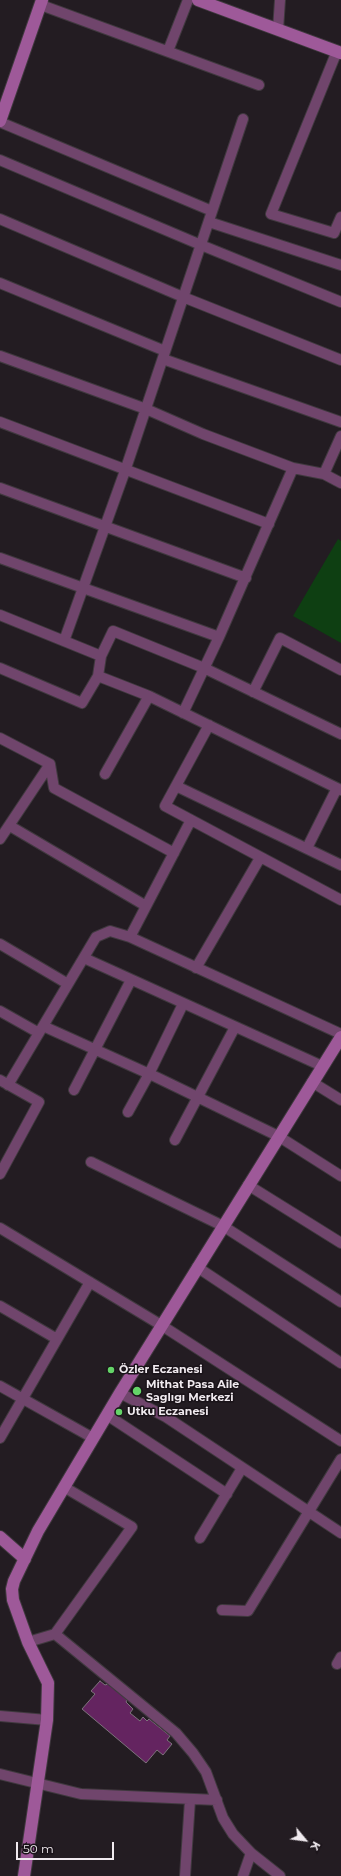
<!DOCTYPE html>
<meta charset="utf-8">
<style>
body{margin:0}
#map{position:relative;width:341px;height:1876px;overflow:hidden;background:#231c22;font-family:Montserrat,sans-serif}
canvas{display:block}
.north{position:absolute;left:285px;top:1820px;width:40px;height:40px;-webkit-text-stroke:3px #1a1319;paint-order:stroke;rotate:119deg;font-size:11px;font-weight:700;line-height:16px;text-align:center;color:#f0eaef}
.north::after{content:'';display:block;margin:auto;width:14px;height:18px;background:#f0eaef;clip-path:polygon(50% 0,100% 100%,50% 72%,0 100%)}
.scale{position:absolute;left:16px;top:1842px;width:98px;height:18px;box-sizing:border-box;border:2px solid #f0eaef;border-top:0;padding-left:5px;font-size:12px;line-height:14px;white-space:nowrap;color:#f0eaef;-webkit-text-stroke:3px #1a1319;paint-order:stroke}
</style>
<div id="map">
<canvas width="341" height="1876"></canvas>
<div class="north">K</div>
<div class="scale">50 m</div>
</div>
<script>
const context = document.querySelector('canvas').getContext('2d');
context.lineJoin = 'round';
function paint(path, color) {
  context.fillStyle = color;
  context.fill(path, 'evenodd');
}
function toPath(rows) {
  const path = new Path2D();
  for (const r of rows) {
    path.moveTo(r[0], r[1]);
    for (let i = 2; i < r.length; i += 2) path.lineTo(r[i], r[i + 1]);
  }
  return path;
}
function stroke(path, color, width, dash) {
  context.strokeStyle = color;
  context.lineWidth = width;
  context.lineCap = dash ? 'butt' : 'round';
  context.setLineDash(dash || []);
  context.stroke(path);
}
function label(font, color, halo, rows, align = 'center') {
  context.font = font + ' Montserrat,sans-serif';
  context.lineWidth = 3;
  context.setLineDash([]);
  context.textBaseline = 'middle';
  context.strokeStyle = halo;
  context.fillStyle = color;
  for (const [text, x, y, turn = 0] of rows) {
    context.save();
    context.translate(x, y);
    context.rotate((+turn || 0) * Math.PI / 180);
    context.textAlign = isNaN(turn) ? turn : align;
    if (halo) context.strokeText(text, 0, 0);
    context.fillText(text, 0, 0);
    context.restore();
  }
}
paint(toPath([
 [338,539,341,541,341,643,293,616]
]), '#0e3f12');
const building = toPath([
 [100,1681,105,1685,108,1684,127,1700,126,1702,133,1709,130,1713,140,1721,143,1717,147,1721,149,1719,170,1736,167,1740,172,1744,163,1755,157,1750,146,1763,82,1709,95,1694,91,1691,100,1681]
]);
paint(building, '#642460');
stroke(building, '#7d737c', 1);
const street = toPath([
 [41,5,259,85],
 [278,30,280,0],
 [168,51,188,0],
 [337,51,271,214,334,233,341,217],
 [0,122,212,211],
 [0,160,201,245,341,302],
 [0,219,183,297,341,360],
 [209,222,341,265],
 [0,283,165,351],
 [0,356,146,409,203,434,293,468,324,474,341,483],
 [163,359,341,422],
 [0,422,269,524],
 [324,474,341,436],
 [0,488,246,578],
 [0,558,219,637],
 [0,615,101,656],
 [64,641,126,468,243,119],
 [0,668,82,703,98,676,101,656,113,631,204,668,341,734],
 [98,676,149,696,341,790],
 [253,692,280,638,341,670],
 [183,713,219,637,293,468],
 [209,725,165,806,341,900],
 [0,738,50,764,54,788,174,853],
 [105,774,149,696],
 [176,786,341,865],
 [10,826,146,906],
 [0,839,50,764],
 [307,848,337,788],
 [130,937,341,1034],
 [0,944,68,984],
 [84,958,322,1066],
 [196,968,260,858],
 [0,1011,39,1033],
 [43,1026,156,1077,278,1136,341,1176],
 [0,1080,39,1102,0,1174],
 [312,1082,341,1100],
 [8,1085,96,937,110,931,130,937,191,820],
 [74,1090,131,980],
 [128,1112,149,1074,183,1004],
 [175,1140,235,1027],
 [91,1162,223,1226,341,1302],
 [248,1185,341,1243],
 [0,1228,161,1325,341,1441],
 [197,1267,341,1363],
 [0,1306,57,1339],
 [0,1386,93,1438],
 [120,1393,166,1417,341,1533],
 [107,1415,227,1494],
 [0,1438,90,1282],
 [200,1538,242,1468],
 [222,1610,248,1611,341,1459],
 [55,1634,132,1527,64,1487],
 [28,1642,55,1634,176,1733,193,1753,206,1772,223,1818,233,1834,251,1853,280,1876],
 [337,1664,341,1657],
 [0,1716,47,1720],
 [0,1774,81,1794,217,1800],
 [185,1876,190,1800],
 [243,1876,251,1853]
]);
const secondary = toPath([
 [198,0,341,53],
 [0,121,42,0],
 [0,1537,25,1559],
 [24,1876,47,1720,48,1683,28,1642,13,1600,12,1589,14,1581,38,1531,120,1393,341,1037]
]);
stroke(street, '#40393f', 12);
stroke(secondary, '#40393f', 14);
stroke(street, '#70456c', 10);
stroke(secondary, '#9e5999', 12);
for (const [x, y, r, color] of [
 [111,1370,4,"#64d468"],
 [137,1391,5,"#64d468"],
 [119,1412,4,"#64d468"]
]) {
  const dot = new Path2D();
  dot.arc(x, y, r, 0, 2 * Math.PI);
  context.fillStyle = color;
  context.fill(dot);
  stroke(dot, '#1a1319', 1.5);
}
label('bold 11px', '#f0eaef', '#1a1319', [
 ["Özler Eczanesi",119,1370],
 ["Mithat Pasa Aile",146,1385],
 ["Saglıgı Merkezi",146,1398],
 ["Utku Eczanesi",127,1412]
], 'left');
</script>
